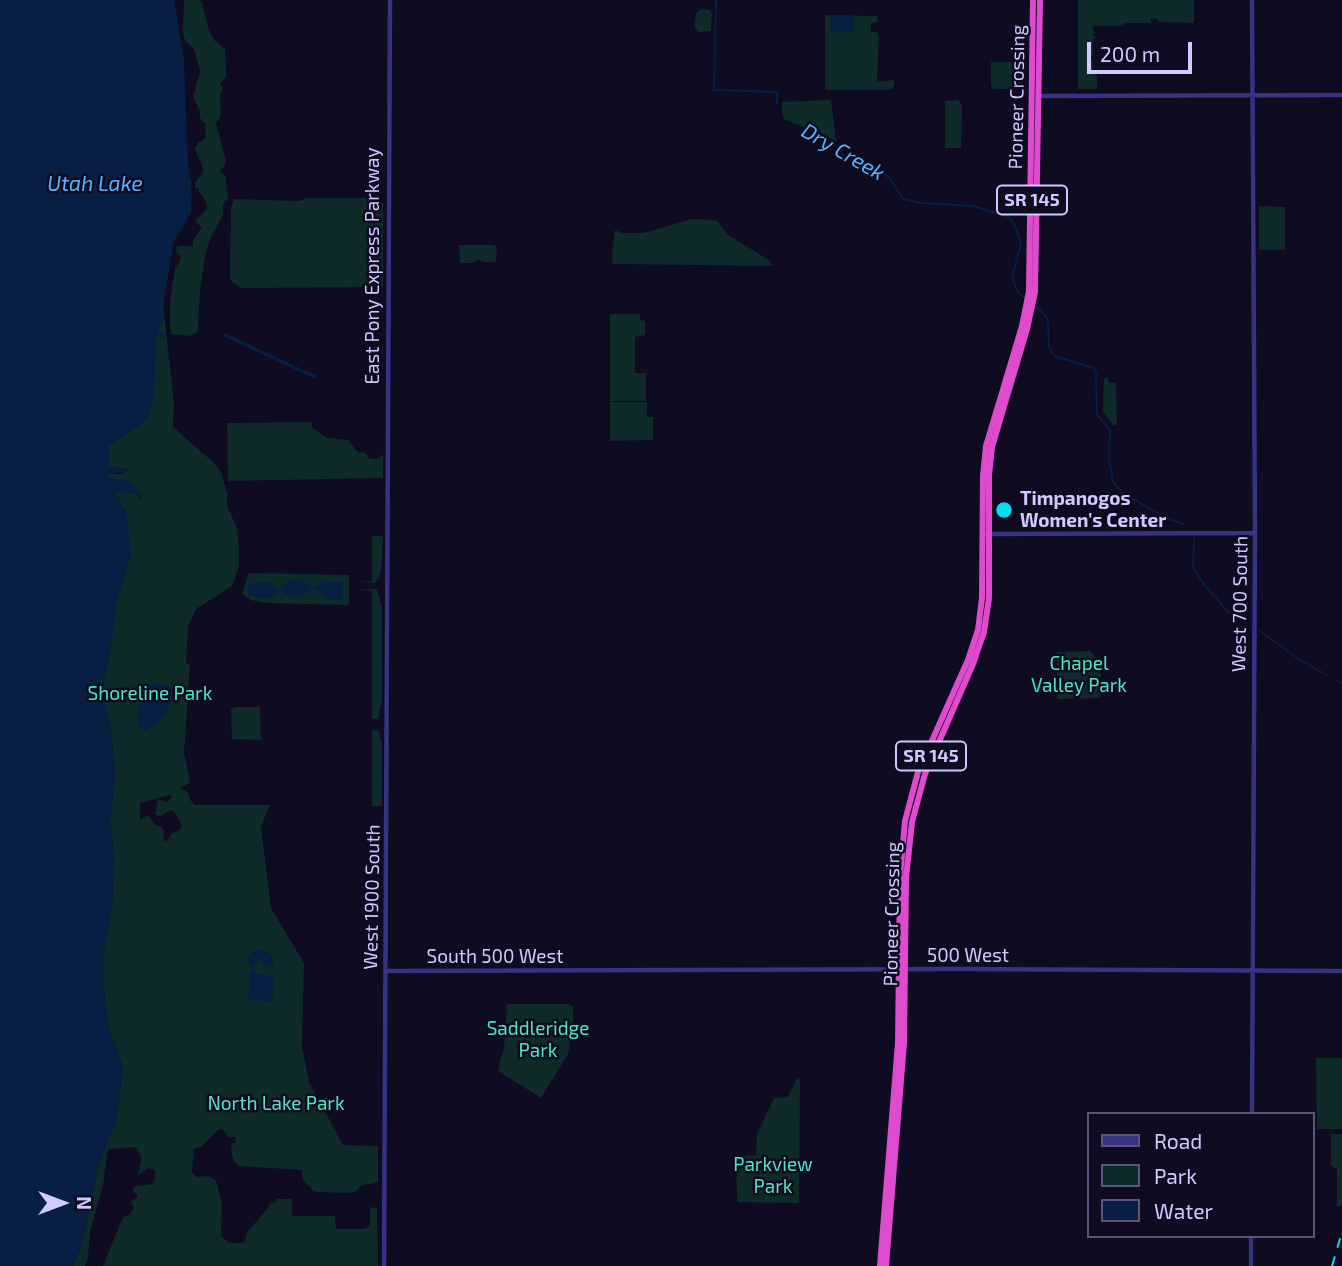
<!DOCTYPE html>
<style>
body{margin:0}
#map{position:relative;width:1342px;height:1266px;overflow:hidden;background:#0f0b20;font-family:"Exo 2",sans-serif}
canvas{display:block}
.legend{position:absolute;left:1087px;top:1112px;width:228px;height:126px;box-sizing:border-box;background:#0f0b20;border:2px solid #5c5779;margin:0;padding:9px 12px;list-style:none;font-size:21px;color:#d0caff}
.legend li{display:flex;align-items:center;gap:14px;height:35px}
.legend b{width:35px;border:2px solid #5c5779}
.north{position:absolute;left:28px;top:1168px;width:70px;height:70px;-webkit-text-stroke:5px #0f0b20;paint-order:stroke;rotate:90deg;font-size:19px;font-weight:700;line-height:28px;text-align:center;color:#d0caff}
.north::after{content:'';display:block;margin:auto;width:24px;height:32px;background:#d0caff;clip-path:polygon(50% 0,100% 100%,50% 72%,0 100%)}
.scale{position:absolute;left:1087px;top:42px;width:105px;height:32px;box-sizing:border-box;border:4px solid #d0caff;border-top:0;padding-left:9px;font-size:21px;line-height:24px;white-space:nowrap;color:#d0caff;-webkit-text-stroke:5px #0f0b20;paint-order:stroke}
</style>
<div id="map">
<canvas width="1342" height="1266"></canvas>
<ul class="legend">
<li><b style="height:9px;background:#363382"></b>Road</li>
<li><b style="height:19px;background:#0e2a29"></b>Park</li>
<li><b style="height:19px;background:#081e42"></b>Water</li>
</ul>
<div class="north">N</div>
<div class="scale">200 m</div>
</div>
<script>
const context = document.querySelector('canvas').getContext('2d');
context.lineJoin = 'round';
function paint(path, color) {
  context.fillStyle = color;
  context.fill(path, 'evenodd');
}
function toPath(rows) {
  const path = new Path2D();
  for (const r of rows) {
    path.moveTo(r[0], r[1]);
    for (let i = 2; i < r.length; i += 2) path.lineTo(r[i], r[i + 1]);
  }
  return path;
}
function stroke(path, color, width, dash) {
  context.strokeStyle = color;
  context.lineWidth = width;
  context.lineCap = dash ? 'butt' : 'round';
  context.setLineDash(dash || []);
  context.stroke(path);
}
function label(font, color, halo, rows, align = 'center') {
  context.font = font + ' "Exo 2",sans-serif';
  context.lineWidth = 5;
  context.setLineDash([]);
  context.textBaseline = 'middle';
  context.strokeStyle = halo;
  context.fillStyle = color;
  for (const [text, x, y, turn = 0] of rows) {
    context.save();
    context.translate(x, y);
    context.rotate((+turn || 0) * Math.PI / 180);
    context.textAlign = isNaN(turn) ? turn : align;
    if (halo) context.strokeText(text, 0, 0);
    context.fillText(text, 0, 0);
    context.restore();
  }
}
paint(toPath([
 [184,0,199,0,202,3,209,31,215,41,225,49,226,77,220,83,223,89,220,94,221,114,216,124,226,160,225,165,220,171,225,175,228,198,223,204,223,215,210,239,205,256,200,290,198,332,190,336,171,334,170,325,170,301,175,269,181,258,176,251,177,246,193,246,193,240,202,227,195,221,206,210,207,206,203,196,199,193,199,189,195,187,195,183,202,174,203,168,195,149,198,143,205,139,206,125,200,118,200,111,193,97,200,71,194,49,186,42,183,35],
 [1078,0,1194,0,1194,23,1158,22,1158,19,1151,18,1151,23,1124,23,1123,26,1093,26,1093,31,1096,33,1093,35,1096,38,1093,39,1093,56,1089,56,1088,58,1093,59,1093,74,1097,76,1097,89,1078,89],
 [701,9,710,10,712,14,711,31,698,32,694,26,696,13],
 [825,15,877,16,878,22,871,23,871,32,877,32,879,38,877,82,894,80,894,86,890,90,825,90],
 [991,62,1023,62,1022,86,1020,89,993,89,991,85],
 [831,100,837,147,831,139,784,119,782,114,782,102],
 [958,100,962,105,961,148,945,148,945,101],
 [191,177,191,211,174,239,163,304,174,404,173,427,214,463,221,472,227,493,227,506,237,528,239,546,239,566,232,586,196,609,188,626,186,663,190,664,184,752,190,783,180,788,188,792,190,800,195,805,270,805,261,826,271,908,304,963,302,1046,309,1082,343,1145,378,1146,378,1182,360,1186,357,1191,349,1193,319,1192,314,1191,303,1181,302,1170,238,1166,233,1159,231,1147,233,1143,235,1143,236,1137,228,1137,223,1129,219,1129,201,1147,194,1149,192,1172,197,1177,208,1176,216,1180,222,1204,221,1236,229,1243,244,1243,247,1232,268,1208,269,1204,276,1203,276,1199,292,1199,292,1216,335,1216,336,1229,366,1229,370,1224,370,1208,377,1207,378,1266,103,1266,123,1217,130,1214,134,1207,131,1202,137,1198,137,1194,133,1192,133,1188,136,1186,152,1184,155,1178,155,1171,149,1168,138,1175,142,1159,136,1147,108,1149,103,1185,90,1232,88,1258,85,1266,72,1266,81,1247,99,1162,116,1120,123,1067,107,1023,103,978,104,949,112,905,114,854,110,820,115,773,111,730,102,693,112,637,116,601,131,554,115,493,135,493,141,501,140,493,109,478,108,474,120,474,130,470,109,467,109,445,142,353],
 [171,795,171,798,167,802,158,799,155,815,161,816,171,810,175,813,182,825,181,829,171,834,167,841,163,840,164,831,161,827,155,825,148,815,140,820,140,803],
 [307,198,373,198,383,203,383,287,241,288,232,282,230,277,231,209,234,199,299,201],
 [1259,206,1285,207,1285,250,1259,250],
 [692,219,714,220,718,222,728,235,769,260,773,266,613,264,612,253,615,230,622,233,644,233],
 [459,245,494,245,497,248,496,262,483,262,478,259,474,263,460,263],
 [610,314,640,314,640,320,645,321,645,335,635,337,635,373,646,373,646,401,610,401],
 [1104,378,1108,378,1109,383,1116,383,1117,425,1113,425,1103,412],
 [610,402,647,402,647,417,653,417,653,440,610,441],
 [311,422,312,427,327,438,348,440,358,452,365,453,370,459,378,459,383,454,383,478,228,481,227,423],
 [372,536,383,536,382,563,379,580,377,579,375,583,359,582,372,581],
 [249,573,349,575,349,605,266,603,251,600,242,593],
 [358,589,377,589,382,607,382,700,378,719,372,719,372,591],
 [1090,651,1101,663,1100,698,1057,699,1057,652],
 [234,707,260,707,261,740,232,739,231,710],
 [372,729,377,731,378,729,382,743,382,806,372,806],
 [507,1004,569,1004,573,1006,573,1031,568,1054,541,1098,498,1071,504,1047],
 [1316,1058,1342,1058,1342,1129,1317,1129],
 [797,1078,800,1078,799,1203,737,1202,736,1156,756,1155,757,1134,774,1098,788,1097],
 [1331,1134,1342,1134,1342,1207,1337,1205,1337,1170,1331,1166]
]), '#0e2a29');
paint(toPath([
 [0,0,174,0,184,61,188,164,192,199,187,220,172,245,163,304,164,319,156,334,154,395,147,420,109,446,109,467,132,471,108,474,109,478,129,481,140,493,142,502,135,493,115,493,126,511,131,554,116,601,112,637,102,693,111,730,115,773,110,820,114,854,112,905,104,949,103,978,107,1023,123,1067,116,1120,99,1162,81,1247,72,1266,0,1266],
 [831,16,854,16,854,33,831,32],
 [299,580,314,588,325,582,341,582,343,583,343,598,337,601,330,599,315,589,294,598,281,591,268,599,251,596,248,594,248,586,251,584,269,582,279,589,288,581],
 [148,683,168,685,171,690,171,703,159,723,144,731,139,726,137,713],
 [256,950,267,951,273,957,274,964,272,967,268,967,259,958,253,969,256,973,273,977,273,997,271,1001,248,1000,251,966,247,961,251,953]
]), '#081e42');
stroke(toPath([
 [716,0,714,90,777,92,777,104],
 [838,153,889,177,903,199,922,203,973,206,1007,216,1014,223,1021,244,1012,278,1018,292,1026,299],
 [1034,304,1048,319,1049,346,1054,356,1094,368,1096,374,1097,414,1110,430,1109,458,1113,482,1129,500,1135,500,1168,519,1184,524],
 [1194,538,1193,568,1203,583,1228,612,1247,622],
 [1260,631,1300,660,1327,675],
 [1338,680,1342,683]
]), '#081e42', 2);
stroke(toPath([
 [156,334,164,336],
 [225,335,315,377]
]), '#081e42', 3.5);
stroke(toPath([
 [1252,0,1255,533,1252,1114],
 [1038,96,1342,95],
 [986,534,1255,533],
 [385,971,961,969,1342,971],
 [384,1266,390,0],
 [1251,1266,1251,1236]
]), '#363382', 4.5);
stroke(toPath([
 [880,1266,898,1043,900,877,905,821,918,772,968,660,978,630,982,598,983,476,986,446,1022,326,1029,291,1033,0],
 [886,1266,904,1043,906,878,912,822,925,774,973,664,984,632,989,598,989,476,992,447,1027,329,1035,292,1040,0]
]), '#de4bcf', 6);
stroke(toPath([
 [1332,1266,1342,1232]
]), '#00ddf5', 2, [10, 9]);
for (const [x, y, r, color] of [
 [1004,510,9,"#00ddf5"]
]) {
  const dot = new Path2D();
  dot.arc(x, y, r, 0, 2 * Math.PI);
  context.fillStyle = color;
  context.fill(dot);
  stroke(dot, '#0f0b20', 2.5);
}
for (const [x, y, w] of [
 [1032,200,70],
 [931,756,70]
]) {
  const box = new Path2D();
  box.roundRect(x - w / 2, y - 14.5, w, 29, 5);
  context.fillStyle = '#0f0b20';
  context.fill(box);
  stroke(box, '#d0caff', 2);
}
label('bold 18px', '#d0caff', null, [
 ["SR 145",1032,200],
 ["SR 145",931,756]
]);
label('19px', '#d0caff', '#0f0b20', [
 ["Pioneer Crossing",1017,97,-89],
 ["East Pony Express Parkway",373,266,-90],
 ["West 700 South",1240,604,-89],
 ["West 1900 South",372,897,-89],
 ["Pioneer Crossing",892,914,-89],
 ["500 West",968,956],
 ["South 500 West",495,957]
]);
label('bold 19px', '#d0caff', '#0f0b20', [
 ["Timpanogos",1020,499],
 ["Women's Center",1020,521]
], 'left');
label('19px', '#4fe6c0', '#0f0b20', [
 ["Chapel",1079,664],
 ["Valley Park",1079,686],
 ["Shoreline Park",150,694],
 ["Saddleridge",538,1029],
 ["Park",538,1051],
 ["North Lake Park",276,1104],
 ["Parkview",773,1165],
 ["Park",773,1187]
]);
label('italic 21px', '#58b2ff', '#0f0b20', [
 ["Dry Creek",843,152,30],
 ["Utah Lake",95,184]
]);
</script>
